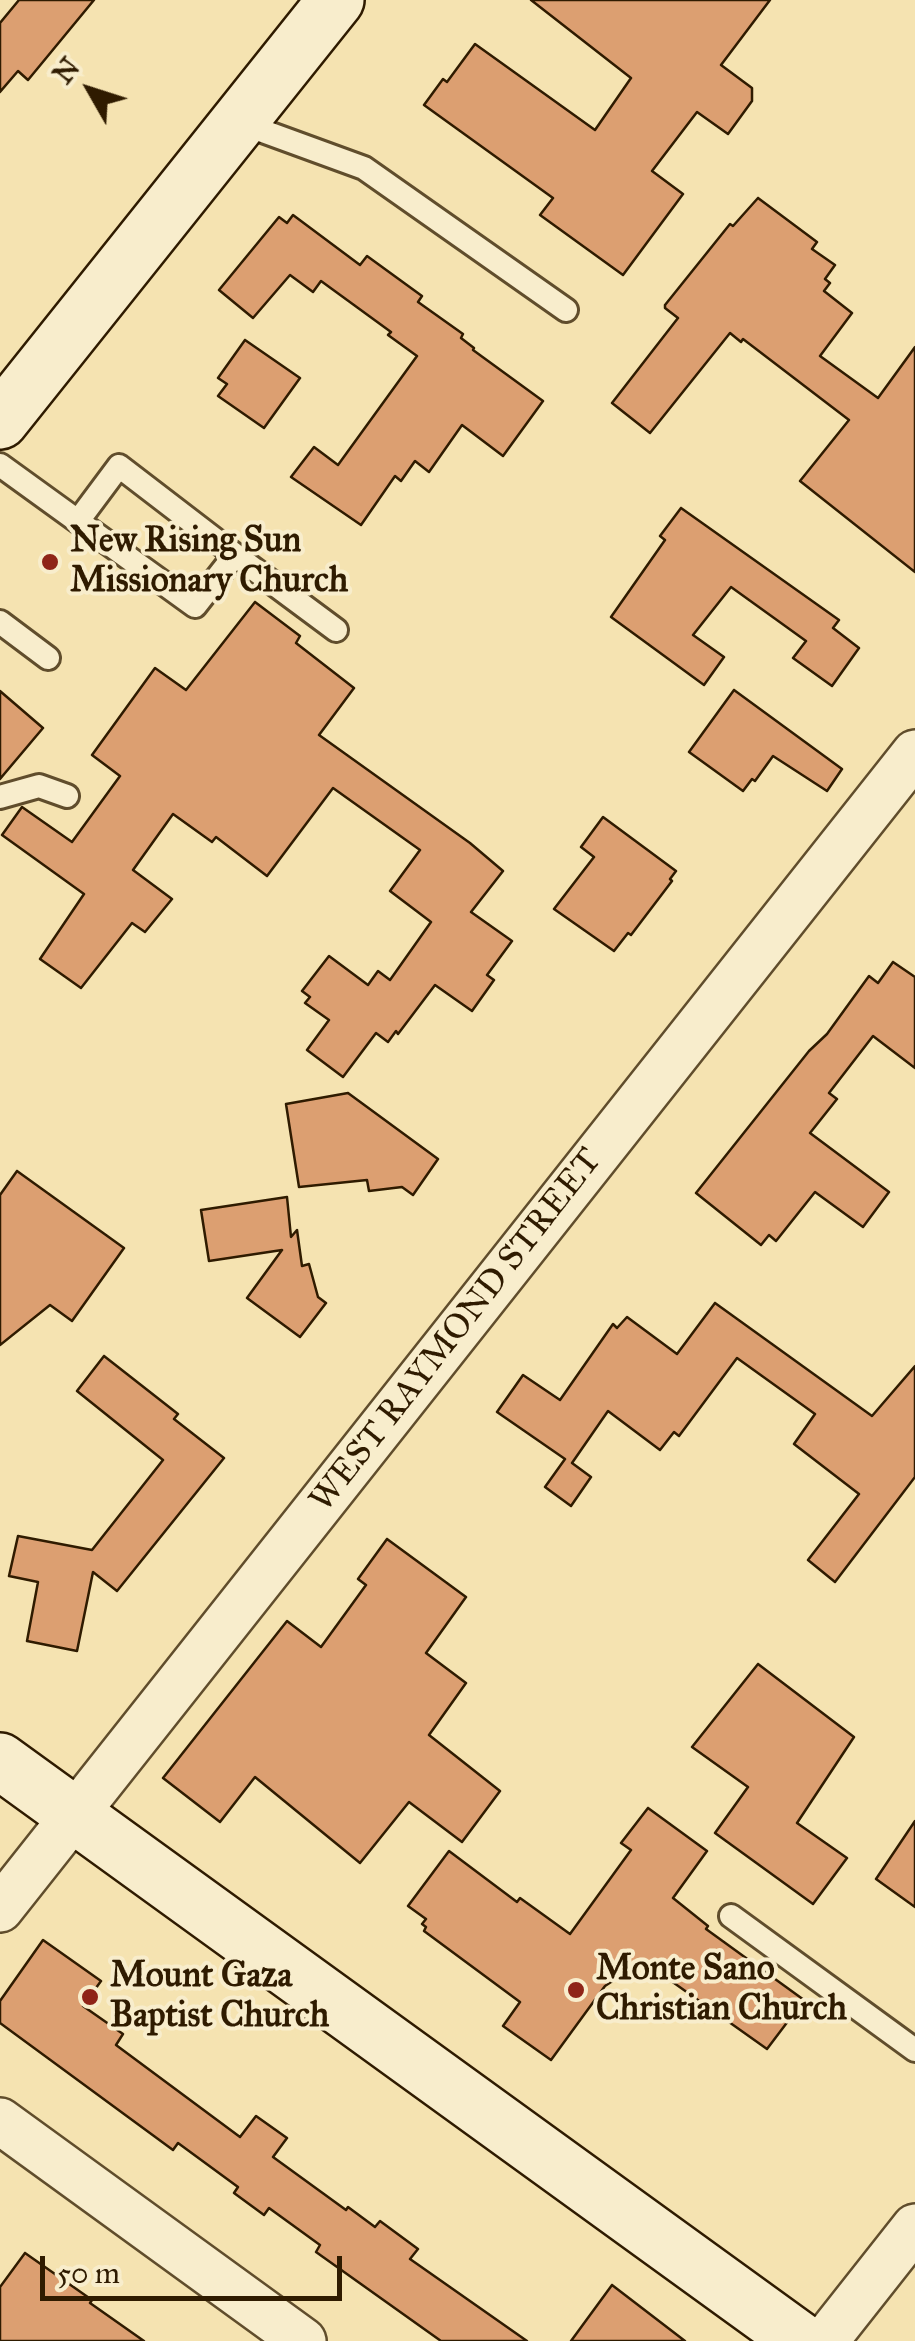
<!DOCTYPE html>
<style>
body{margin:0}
#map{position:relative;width:915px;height:2341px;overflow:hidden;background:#f5e3b1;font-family:"IM FELL Great Primer",serif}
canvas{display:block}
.north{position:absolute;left:40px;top:40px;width:100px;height:100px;-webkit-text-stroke:8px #f8edcc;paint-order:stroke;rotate:309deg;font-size:28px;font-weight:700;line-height:40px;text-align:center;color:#2f1b00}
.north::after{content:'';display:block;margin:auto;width:35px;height:45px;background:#2f1b00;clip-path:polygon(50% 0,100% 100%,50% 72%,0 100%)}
.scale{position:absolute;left:40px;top:2256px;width:302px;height:45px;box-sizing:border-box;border:5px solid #2f1b00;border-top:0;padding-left:12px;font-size:30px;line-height:35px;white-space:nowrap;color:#2f1b00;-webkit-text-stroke:8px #f8edcc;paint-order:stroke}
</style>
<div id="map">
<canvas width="915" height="2341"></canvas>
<div class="north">N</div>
<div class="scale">50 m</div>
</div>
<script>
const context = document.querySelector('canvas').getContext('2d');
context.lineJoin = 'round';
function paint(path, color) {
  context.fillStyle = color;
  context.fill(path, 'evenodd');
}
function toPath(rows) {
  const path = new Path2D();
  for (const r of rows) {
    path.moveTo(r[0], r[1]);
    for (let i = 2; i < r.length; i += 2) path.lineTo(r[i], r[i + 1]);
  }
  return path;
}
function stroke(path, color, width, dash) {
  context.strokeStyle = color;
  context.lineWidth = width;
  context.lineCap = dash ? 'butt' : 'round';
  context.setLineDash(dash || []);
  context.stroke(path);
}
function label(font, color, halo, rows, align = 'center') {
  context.font = font + ' "IM FELL Great Primer",serif';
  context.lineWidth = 8;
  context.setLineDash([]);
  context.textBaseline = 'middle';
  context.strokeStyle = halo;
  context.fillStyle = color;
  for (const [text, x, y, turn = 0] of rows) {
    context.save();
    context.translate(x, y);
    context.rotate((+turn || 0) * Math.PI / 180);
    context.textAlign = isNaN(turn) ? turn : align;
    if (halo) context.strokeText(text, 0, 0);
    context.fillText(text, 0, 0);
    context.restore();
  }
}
const building = toPath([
 [19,0,94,0,28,80,18,71,0,92,0,23,19,0],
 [531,0,770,0,721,65,752,88,752,101,728,134,697,112,652,171,683,194,623,275,540,215,553,198,424,105,443,79,447,82,475,44,595,130,631,78,531,0],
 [758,198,817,242,812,249,835,265,825,279,830,283,824,291,852,313,820,356,878,398,915,347,915,572,800,481,849,420,743,339,741,342,730,333,650,433,612,403,678,318,665,308,665,305,730,224,733,226,758,198],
 [293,215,360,265,367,256,422,296,418,302,463,334,461,338,474,348,473,350,543,401,503,456,462,425,429,472,415,461,401,481,395,476,361,525,291,477,314,447,338,465,417,356,388,335,391,332,321,281,313,292,290,275,253,318,219,290,279,217,287,223,293,215],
 [245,340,300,378,264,428,218,396,227,384,218,378,245,340],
 [681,508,839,620,833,628,859,648,832,686,793,658,806,641,731,587,693,635,724,657,704,685,611,617,665,540,660,536,681,508],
 [255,602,300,636,296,643,354,688,319,735,470,843,503,871,471,912,512,941,487,975,494,980,472,1011,435,985,398,1034,396,1031,388,1042,376,1033,343,1077,307,1050,329,1020,305,1003,310,997,302,991,329,956,368,985,378,971,390,980,431,922,390,891,420,850,333,788,267,876,216,837,212,842,173,814,133,870,172,899,145,932,132,923,81,988,40,959,84,894,2,835,22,807,72,842,120,776,92,755,155,668,186,690,255,602],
 [734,690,842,769,827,791,773,756,755,781,752,779,743,791,689,752,734,690],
 [0,691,43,728,0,779,0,691],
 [603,817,676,871,670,879,672,881,631,935,628,933,614,951,554,909,594,857,581,847,603,817],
 [893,962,915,977,915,1068,873,1036,829,1093,837,1099,810,1133,889,1192,863,1227,815,1192,776,1241,769,1235,761,1245,696,1193,809,1051,827,1034,869,976,878,983,893,962],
 [348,1093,438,1159,413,1195,402,1187,369,1191,367,1180,299,1187,286,1104,348,1093],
 [17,1171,124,1248,72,1321,50,1305,0,1345,0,1195,17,1171],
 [287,1197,291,1237,297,1230,302,1266,309,1264,318,1297,326,1303,300,1337,247,1298,282,1250,209,1261,201,1210,287,1197],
 [715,1303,872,1416,915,1366,915,1477,835,1582,808,1560,859,1494,794,1444,815,1414,737,1358,679,1436,674,1432,660,1450,608,1411,572,1463,591,1477,571,1506,545,1487,565,1459,497,1412,523,1375,560,1400,613,1324,617,1328,627,1317,677,1354,715,1303],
 [104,1356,178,1414,174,1419,224,1458,117,1591,93,1572,77,1651,27,1641,38,1582,9,1576,18,1536,92,1550,163,1460,77,1391,104,1356],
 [387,1539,466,1597,426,1653,466,1683,429,1735,500,1791,462,1842,409,1802,360,1863,255,1777,220,1822,163,1778,287,1621,321,1647,366,1585,358,1579,387,1539],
 [758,1664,854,1737,797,1823,847,1858,813,1904,715,1833,748,1787,692,1747,758,1664],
 [648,1808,707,1851,673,1898,708,1926,706,1929,804,2000,767,2049,643,1961,605,1986,551,2060,503,2026,520,2002,424,1931,426,1927,422,1924,426,1919,408,1906,449,1851,517,1902,520,1898,570,1934,631,1850,621,1843,648,1808],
 [915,1821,915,1907,876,1879,915,1821],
 [43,1940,101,1981,83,2006,123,2034,116,2045,240,2137,256,2116,287,2138,273,2157,346,2210,348,2207,375,2227,380,2221,418,2249,410,2259,527,2341,441,2341,316,2252,320,2245,269,2208,264,2215,234,2193,238,2187,178,2143,173,2150,0,2023,0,2001,43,1940],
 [25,2253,92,2300,90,2303,144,2341,0,2341,0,2287,25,2253],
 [612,2285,685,2341,571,2341,612,2285]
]);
paint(building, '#dc9f71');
stroke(building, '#2f1b00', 2.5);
const lane = toPath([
 [238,122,364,168,566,310],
 [0,465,195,606,235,555,336,630],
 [78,521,119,466,235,555],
 [0,622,48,658],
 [0,797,39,786,67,796],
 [731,1916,915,2050]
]);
const street = toPath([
 [0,1909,915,753],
 [0,2121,303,2341],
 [825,2341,915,2227]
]);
const secondary = toPath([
 [0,421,336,0],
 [0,1761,801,2341]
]);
stroke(lane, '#604d2c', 28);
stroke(street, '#604d2c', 50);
stroke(secondary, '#2f1b00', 60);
stroke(lane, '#f8edcc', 22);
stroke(street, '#f8edcc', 45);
stroke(secondary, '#f8edcc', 55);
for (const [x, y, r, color] of [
 [50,562,10,"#8f2418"],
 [576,1990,10,"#8f2418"],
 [90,1997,10,"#8f2418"]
]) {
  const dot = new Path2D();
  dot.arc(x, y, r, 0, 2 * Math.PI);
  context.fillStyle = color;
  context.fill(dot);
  stroke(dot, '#f8edcc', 4);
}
label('bold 35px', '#2f1b00', '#f8edcc', [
 ["New Rising Sun",70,542],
 ["Missionary Church",70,582],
 ["Monte Sano",596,1970],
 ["Christian Church",596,2010],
 ["Mount Gaza",110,1977],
 ["Baptist Church",110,2017]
], 'left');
label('35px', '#2f1b00', '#f8edcc', [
 ["WEST RAYMOND STREET",457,1331,-52]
]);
</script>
